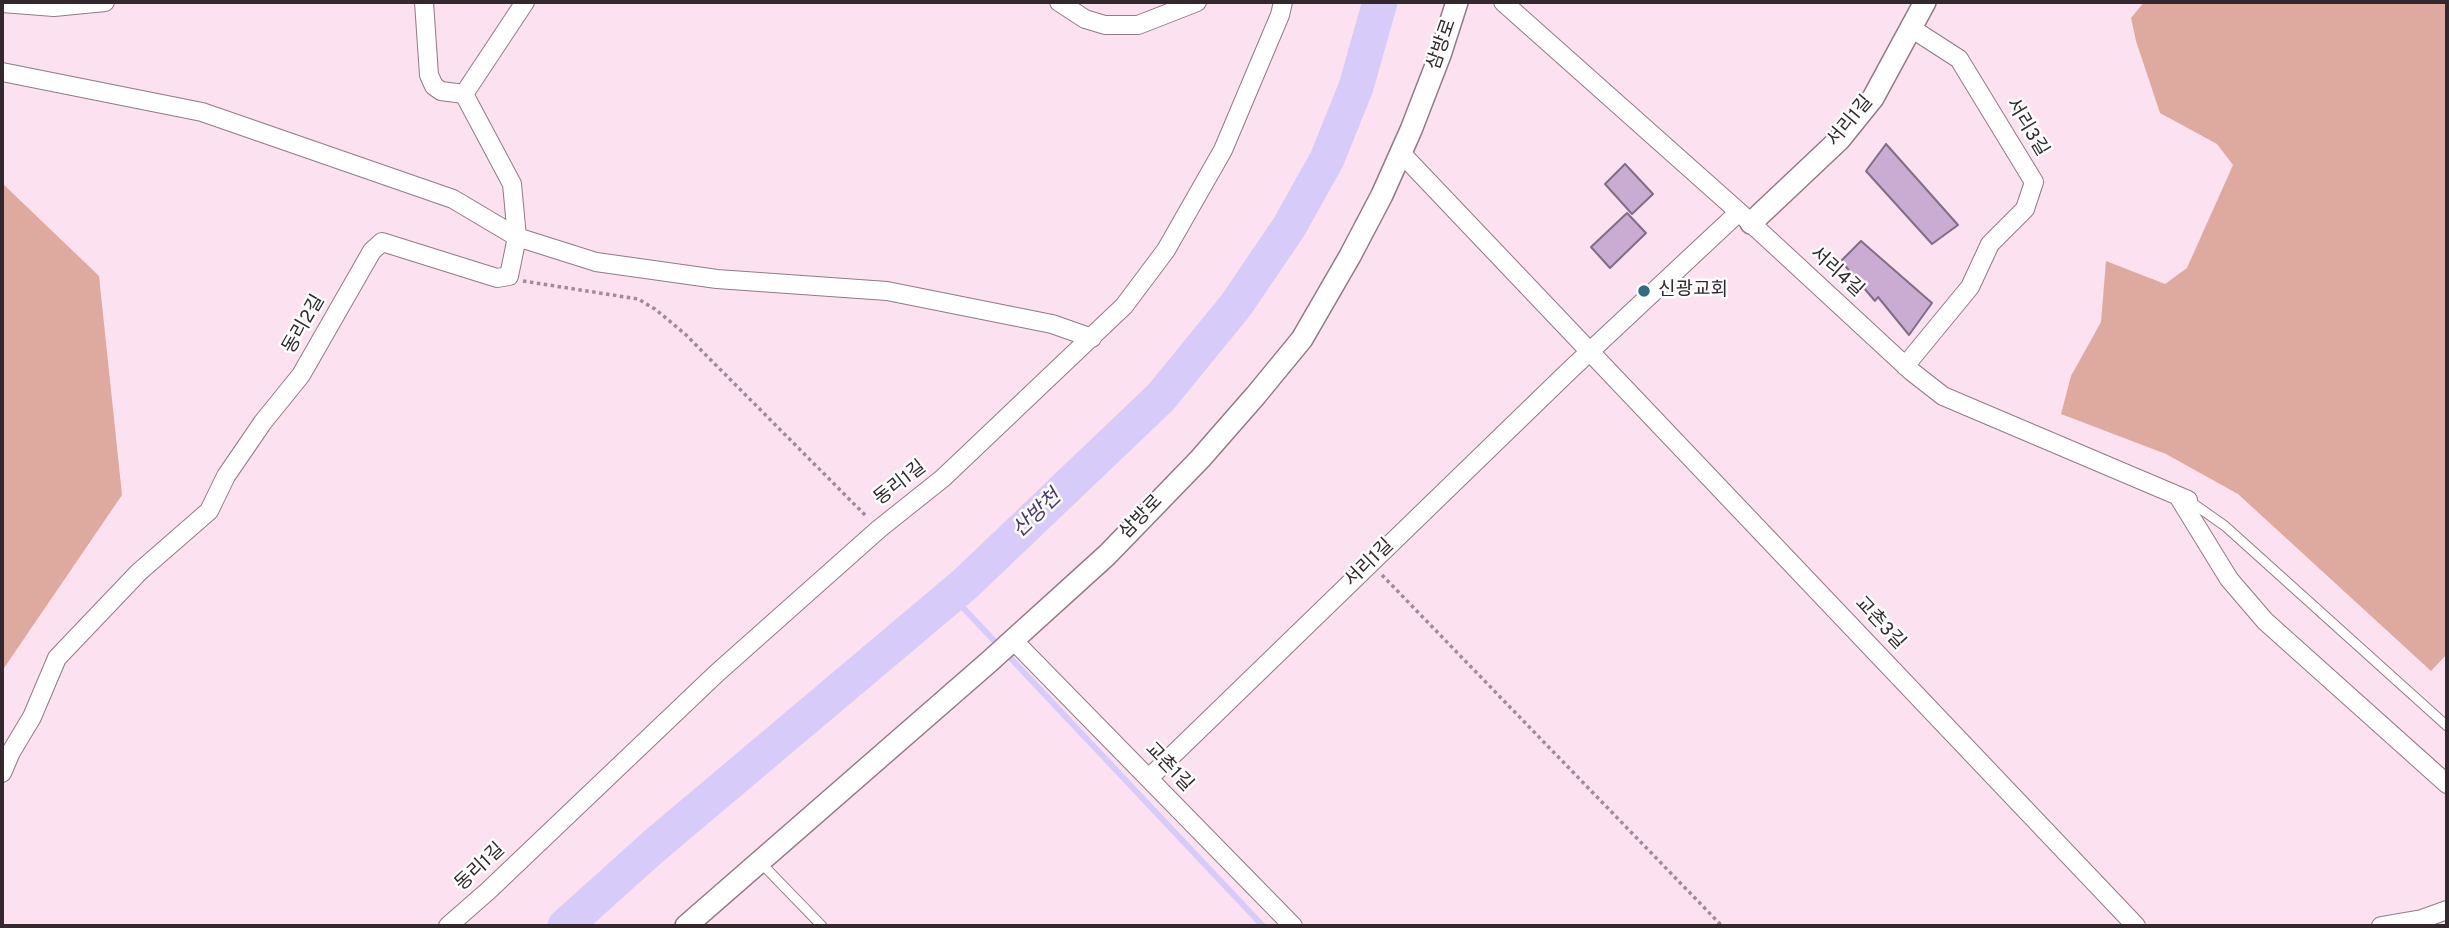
<!DOCTYPE html>
<meta charset="utf-8">
<style>
body{margin:0}
#map{position:relative;width:2449px;height:928px;overflow:hidden;background:#fce1f0;font-family:Overpass,sans-serif}
canvas{display:block}
.frame{position:absolute;inset:0;border:4px solid #32282d;pointer-events:none}
</style>
<div id="map">
<canvas width="2449" height="928"></canvas>
<div class="frame"></div>
</div>
<script>
const context = document.querySelector('canvas').getContext('2d');
context.lineJoin = 'round';
function paint(path, color) {
  context.fillStyle = color;
  context.fill(path, 'evenodd');
}
function toPath(rows) {
  const path = new Path2D();
  for (const r of rows) {
    path.moveTo(r[0], r[1]);
    for (let i = 2; i < r.length; i += 2) path.lineTo(r[i], r[i + 1]);
  }
  return path;
}
function stroke(path, color, width, dash) {
  context.strokeStyle = color;
  context.lineWidth = width;
  context.lineCap = dash ? 'butt' : 'round';
  context.setLineDash(dash || []);
  context.stroke(path);
}
function label(font, color, halo, rows, align = 'center') {
  context.font = font + ' Overpass,"Noto Sans KR",sans-serif';
  context.lineWidth = 5;
  context.setLineDash([]);
  context.textBaseline = 'middle';
  context.strokeStyle = halo;
  context.fillStyle = color;
  for (const [text, x, y, turn = 0] of rows) {
    context.save();
    context.translate(x, y);
    context.rotate((+turn || 0) * Math.PI / 180);
    context.textAlign = isNaN(turn) ? turn : align;
    if (halo) context.strokeText(text, 0, 0);
    context.fillText(text, 0, 0);
    context.restore();
  }
}
paint(toPath([
 [2144,2,2447,2,2447,654,2431,671,2238,494,2166,454,2061,414,2071,376,2101,322,2106,261,2165,284,2187,268,2233,165,2217,144,2160,113,2136,41,2131,18],
 [2,183,99,276,122,495,2,671]
]), '#deaaa0');
stroke(toPath([
 [952,596,1263,926]
]), '#d6cbf9', 6);
stroke(toPath([
 [565,926,654,846,965,584,1161,397,1236,305,1289,227,1327,159,1356,87,1380,2]
]), '#d6cbf9', 35);
const building = toPath([
 [1886,144,1958,225,1932,244,1866,171,1886,144],
 [1625,164,1653,194,1632,214,1605,184,1625,164],
 [1627,213,1646,233,1610,268,1591,247,1627,213],
 [1861,241,1932,303,1909,335,1878,297,1875,301,1841,261,1861,241]
]);
paint(building, '#caabd2');
stroke(building, '#7e6f82', 2);
const service = toPath([
 [2188,500,2225,526,2447,726],
 [760,862,822,926]
]);
const minor = toPath([
 [424,2,429,75,434,86,441,91,464,94],
 [1059,2,1085,19,1105,25,1138,25,1197,2],
 [1503,2,1739,212,1911,371,1943,396,2188,500],
 [2,3,54,7,105,2],
 [2,72,202,112,453,199,517,237,596,262,717,279,887,291,1052,324,1092,338],
 [1401,153,2136,926],
 [1905,366,1970,287,1990,244,2025,209,2034,182,1959,59,1911,28],
 [2178,496,2229,579,2265,621,2447,784],
 [1013,640,1293,926],
 [2,773,11,752,32,717,57,658,139,572,209,511,226,476,263,422,301,375,372,251,382,242,497,278,509,276,517,237,512,184,464,94,525,2],
 [1149,778,1570,370,1739,212],
 [448,926,488,891,717,673,879,529,943,478,1124,306,1166,250,1223,150,1280,15,1283,2],
 [2381,926,2422,919,2447,910]
]);
const tertiary = toPath([
 [1751,223,1840,139,1873,98,1925,2],
 [686,926,990,661,1107,555,1200,459,1256,395,1302,339,1350,256,1382,195,1411,130,1440,55,1457,2]
]);
stroke(service, '#927a87', 11);
stroke(minor, '#927a87', 20);
stroke(tertiary, '#927a87', 24);
stroke(toPath([
 [523,281,638,299,655,309,685,334,867,517],
 [1382,575,1722,926]
]), '#9f8c97', 3.5, [3.5, 3.5]);
stroke(service, '#fff', 9);
stroke(minor, '#fff', 18);
stroke(tertiary, '#fff', 21);
for (const [x, y, r, color] of [
 [1644,291,7,"#306e84"]
]) {
  const dot = new Path2D();
  dot.arc(x, y, r, 0, 2 * Math.PI);
  context.fillStyle = color;
  context.fill(dot);
  stroke(dot, '#fff', 2.5);
}
label('19px', '#32282d', '#fff', [
 ["삼방로",1443,45,-71],
 ["서리1길",1851,122,-50],
 ["서리3길",2026,128,59],
 ["서리4길",1836,273,42],
 ["동리2길",305,325,-60],
 ["동리1길",901,484,-38],
 ["삼방로",1142,518,-46],
 ["서리1길",1370,564,-44],
 ["교촌3길",1879,624,47],
 ["교촌1길",1168,768,46],
 ["동리1길",481,868,-43]
]);
label('19px', '#32282d', '#fff', [
 ["신광교회",1658,291]
], 'left');
label('italic 21px', '#493870', '#fff', [
 ["산방천",1038,515,-44]
]);
</script>
